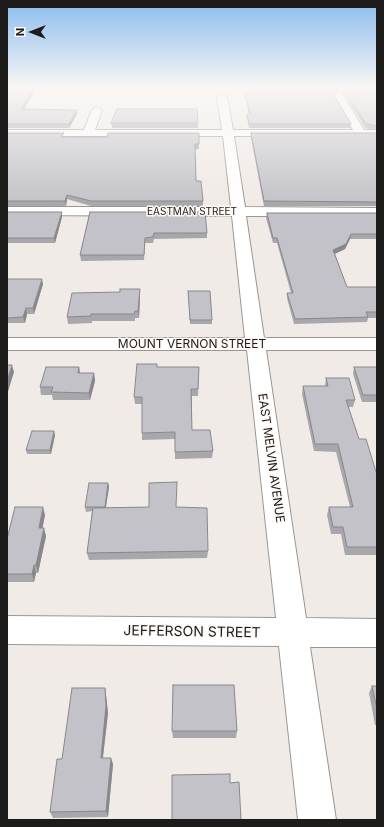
<!DOCTYPE html>
<style>
body{margin:0}
#map{position:relative;width:384px;height:827px;overflow:hidden;background:#f1ebe7;font-family:Inter,sans-serif}
canvas{display:block}
.frame{position:absolute;inset:0;border:8px solid #1e1c1b;pointer-events:none}
.north{position:absolute;left:12px;top:12px;width:40px;height:40px;-webkit-text-stroke:3px #fef8f5;paint-order:stroke;rotate:270deg;font-size:11px;font-weight:700;line-height:16px;text-align:center;color:#1e1c1b}
.north::after{content:'';display:block;margin:auto;width:14px;height:18px;background:#1e1c1b;clip-path:polygon(50% 0,100% 100%,50% 72%,0 100%)}
</style>
<div id="map">
<canvas width="384" height="827"></canvas>
<div class="frame"></div>
<div class="north">N</div>
</div>
<script>
const context = document.querySelector('canvas').getContext('2d');
context.lineJoin = 'round';
function toPath(rows) {
  const path = new Path2D();
  for (const r of rows) {
    path.moveTo(r[0], r[1]);
    for (let i = 2; i < r.length; i += 2) path.lineTo(r[i], r[i + 1]);
  }
  return path;
}
function stroke(path, color, width, dash) {
  context.strokeStyle = color;
  context.lineWidth = width;
  context.lineCap = dash ? 'butt' : 'round';
  context.setLineDash(dash || []);
  context.stroke(path);
}
function paint(path, color) {
  context.fillStyle = color;
  context.fill(path, 'evenodd');
}
function label(font, color, halo, rows, align = 'center') {
  context.font = font + ' Inter,sans-serif';
  context.lineWidth = 3;
  context.setLineDash([]);
  context.textBaseline = 'middle';
  context.strokeStyle = halo;
  context.fillStyle = color;
  for (const [text, x, y, turn = 0] of rows) {
    context.save();
    context.translate(x, y);
    context.rotate((+turn || 0) * Math.PI / 180);
    context.textAlign = isNaN(turn) ? turn : align;
    if (halo) context.strokeText(text, 0, 0);
    context.fillText(text, 0, 0);
    context.restore();
  }
}
const minor = toPath([
 [338,92,343,95,364,130,377,130,377,136,234,136,245,207,377,208,377,216,246,216,264,338,377,338,377,350,266,350,306,618,377,619,377,647,310,647,336,820,298,820,279,646,7,644,7,616,276,618,247,350,7,350,7,338,245,338,232,216,7,215,7,207,231,207,223,136,7,136,7,130,84,130,92,110,97,107,102,110,95,130,222,130,217,97,222,94,227,97,233,130,353,130,333,95,338,92]
]);
stroke(minor, '#9c9693', 2);
paint(minor, '#fff');
paint(toPath([
 [7,88,37,88,24,109,77,110,77,114,69,128,7,128],
 [243,88,377,88,377,130,365,128,344,94,339,91,334,94,351,124,350,128,249,128,247,118,247,114,249,114],
 [111,123,198,123,198,128,112,128],
 [7,133,199,144,199,149,195,149,196,181,203,201,203,206,91,206,67,199,66,206,7,206],
 [251,133,377,133,377,206,264,206,251,138],
 [7,212,62,212,62,217,55,243,7,243],
 [90,212,207,233,207,238,154,239,153,243,145,243,144,260,81,261,80,255],
 [267,213,377,213,377,239,350,239,345,249,335,254,347,287,377,287,377,318,368,318,367,322,294,324,287,298,287,293,291,293,277,243,273,243,266,218],
 [7,279,43,284,34,314,27,314,25,323,7,323],
 [188,291,212,320,212,324,190,324],
 [140,296,139,318,135,318,135,321,92,321,92,323,68,324,67,317],
 [157,364,157,367,199,374,198,396,192,396,192,430,213,451,212,458,175,459,175,439,142,440,142,404,135,404,134,397],
 [79,367,80,373,94,373,95,381,90,400,53,400,52,395,41,395,40,387],
 [354,367,377,367,377,402,362,402,353,374],
 [326,378,355,400,353,407,348,407,359,439,377,475,377,555,345,555,341,534,331,534,327,515,329,507,350,507,336,452,314,451,302,394,303,386,325,386],
 [55,435,51,454,27,454,26,450],
 [108,483,109,487,106,508,177,507,208,551,207,558,89,560,87,553,92,511,86,512,85,507],
 [45,515,42,528,46,536,38,573,36,573,34,582,7,582,7,539],
 [372,686,377,686,377,725,375,725,369,693],
 [105,688,106,695,108,713,103,758,113,764,108,817,53,818,50,812,62,759],
 [172,731,237,731,236,738,173,738]
]), '#a7a7ac');
paint(toPath([
 [34,88,37,88,21,113,21,109],
 [337,88,339,88,339,91,332,96,332,92],
 [77,110,77,114,69,128,69,124],
 [67,195,67,199,66,206,65,201],
 [62,212,62,217,55,243,54,238],
 [351,234,350,239,345,249,332,255,333,250],
 [42,279,43,284,34,314,33,308],
 [140,289,140,296,139,318,138,311],
 [26,308,27,314,25,323,23,317],
 [12,365,14,372,7,395,7,381],
 [79,367,80,375,78,373],
 [94,373,95,381,90,400,89,393],
 [54,431,55,435,51,454,50,450],
 [108,483,109,487,105,511,105,507],
 [43,507,45,515,41,536,39,528],
 [44,528,46,536,38,573,36,565],
 [34,565,36,573,34,582,32,574],
 [105,688,106,695,108,713,102,764,101,758],
 [111,758,113,764,108,817,106,811]
]), '#88888c');
const building = toPath([
 [7,88,34,88,21,109,77,110,69,124,7,124,7,88],
 [244,88,337,88,332,92,351,124,249,124,247,114,250,114,244,88],
 [341,88,377,88,377,126,366,124,345,91,341,88],
 [117,109,197,109,198,123,111,123,117,109],
 [7,133,64,133,61,137,107,137,108,133,199,133,199,144,195,144,196,181,201,181,203,201,91,201,67,195,65,201,7,201,7,133],
 [251,133,377,133,377,202,264,201,251,133],
 [7,212,62,212,54,238,7,238,7,212],
 [90,212,205,212,207,233,154,233,153,237,145,238,144,255,80,255,90,212],
 [267,213,377,213,377,234,351,234,346,244,333,250,347,287,377,287,377,312,366,312,368,317,295,319,287,293,293,293,277,238,273,238,267,213],
 [7,279,42,279,33,308,26,308,23,317,7,318,7,279],
 [120,289,140,289,138,311,135,311,134,314,91,314,91,316,67,317,72,293,120,292,120,289],
 [188,291,210,291,212,320,190,320,188,291],
 [137,364,157,364,157,367,199,367,198,389,191,389,192,430,210,430,213,451,175,452,175,432,142,433,142,397,134,397,137,364],
 [7,365,12,365,7,381,7,365],
 [46,367,79,367,78,373,94,373,89,393,51,392,53,387,40,387,46,367],
 [354,367,377,367,377,395,363,395,354,367],
 [326,378,349,378,355,400,346,400,359,439,366,439,377,475,377,547,347,547,343,527,333,527,329,507,353,507,338,444,315,444,303,386,328,386,326,378],
 [32,431,54,431,50,450,26,450,32,431],
 [177,482,176,507,207,508,208,551,87,553,93,508,149,507,149,483,177,482],
 [89,483,108,483,105,507,85,507,89,483],
 [15,507,43,507,39,528,44,528,36,565,34,565,32,574,7,574,7,539,15,507],
 [173,685,234,685,237,731,172,731,173,685],
 [372,686,377,686,377,709,372,686],
 [72,688,105,688,106,706,101,758,111,758,106,811,50,812,57,759,62,759,72,688],
 [230,774,230,783,239,782,241,820,172,820,172,775,230,774]
]);
paint(building, '#c2c2c8');
stroke(building, '#88888c', 1);
const sky = context.createLinearGradient(0, 0, 0, 204);
sky.addColorStop(0, '#8bbcee');
sky.addColorStop(0.43, '#f9f6f4');
sky.addColorStop(1, '#f9f6f400');
context.fillStyle = sky;
context.fillRect(0, 0, 384, 204);
label('10px', '#1e1c1b', '#fef8f5', [
 ["EASTMAN STREET",192,212]
]);
label('12px', '#1e1c1b', '#fef8f5', [
 ["MOUNT VERNON STREET",192,344],
 ["EAST MELVIN AVENUE",271,458,82]
]);
label('14px', '#1e1c1b', '#fef8f5', [
 ["JEFFERSON STREET",192,632,1]
]);
</script>
